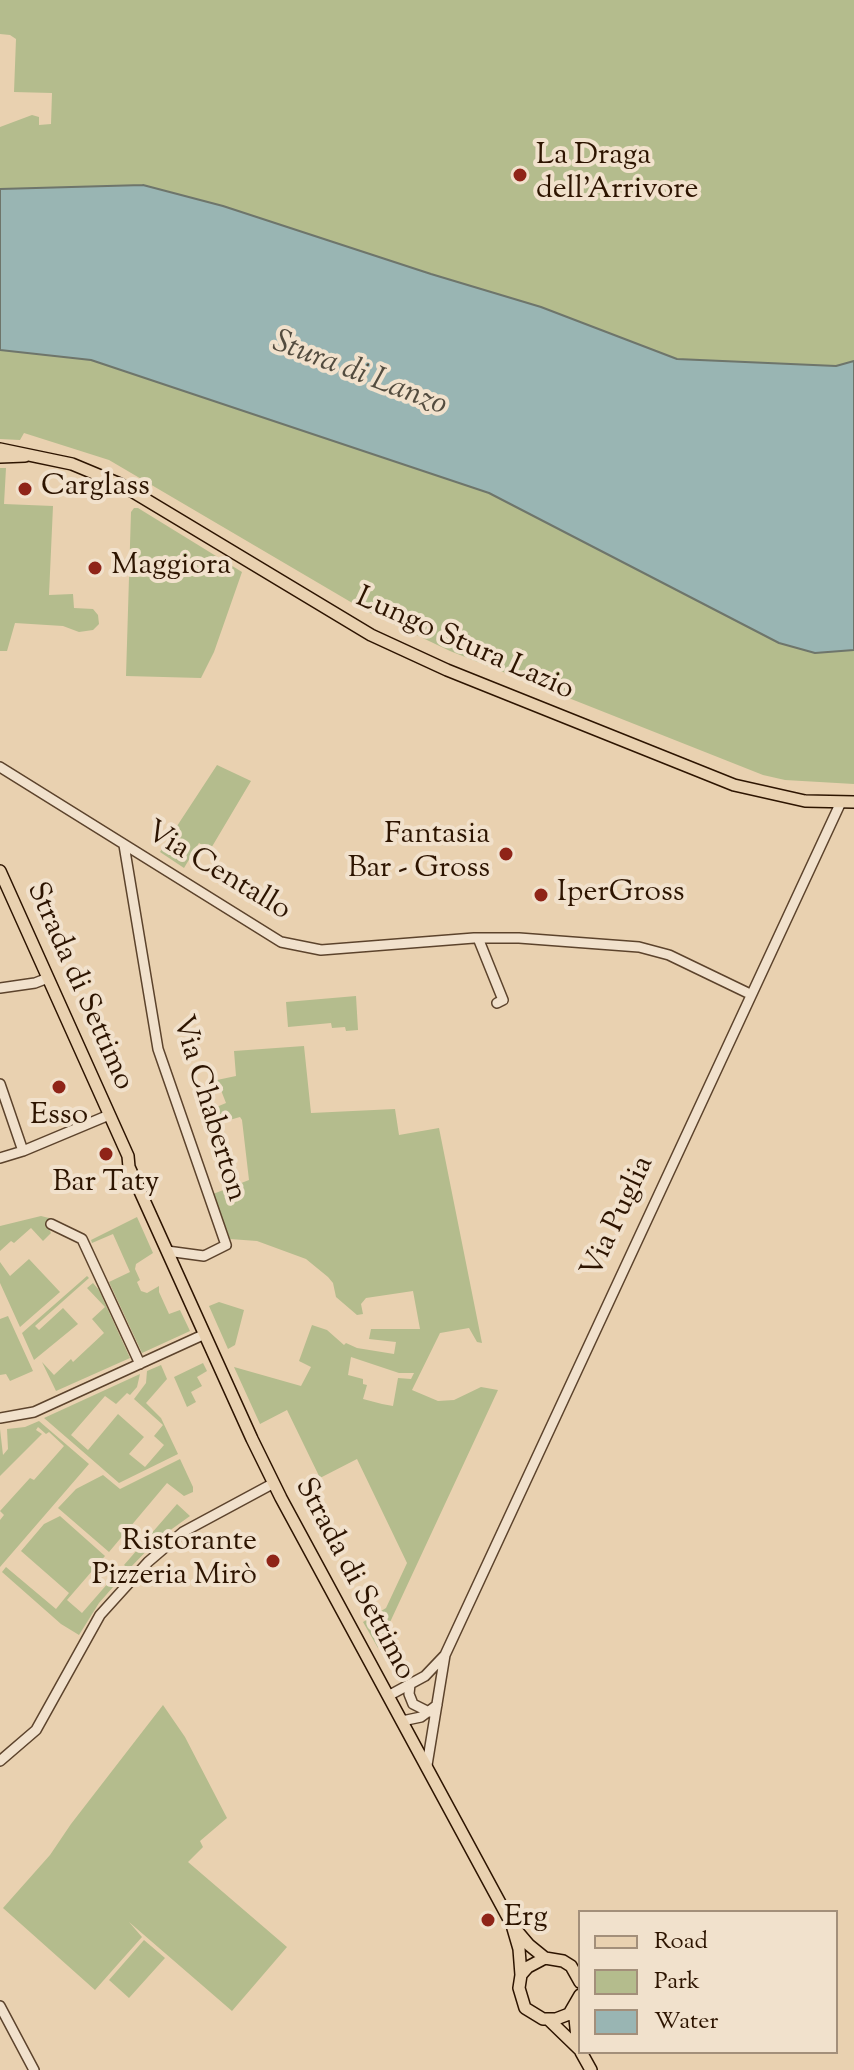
<!DOCTYPE html>
<meta charset="utf-8">
<style>
body{margin:0}
#map{position:relative;width:854px;height:2070px;overflow:hidden;background:#e9d1b0;font-family:"Sorts Mill Goudy",serif}
canvas{display:block}
.legend{position:absolute;left:578px;top:1910px;width:260px;height:144px;box-sizing:border-box;background:#f1e1cc;border:2px solid #a38f7a;margin:0;padding:10px 14px;list-style:none;font-size:24px;color:#2d1400}
.legend li{display:flex;align-items:center;gap:16px;height:40px}
.legend b{width:40px;border:2px solid #a38f7a}
</style>
<div id="map">
<canvas width="854" height="2070"></canvas>
<ul class="legend">
<li><b style="height:10px;background:#e9d1b0"></b>Road</li>
<li><b style="height:22px;background:#b4bc8d"></b>Park</li>
<li><b style="height:22px;background:#99b5b3"></b>Water</li>
</ul>
</div>
<script>
const context = document.querySelector('canvas').getContext('2d');
context.lineJoin = 'round';
function paint(path, color) {
  context.fillStyle = color;
  context.fill(path, 'evenodd');
}
function toPath(rows) {
  const path = new Path2D();
  for (const r of rows) {
    path.moveTo(r[0], r[1]);
    for (let i = 2; i < r.length; i += 2) path.lineTo(r[i], r[i + 1]);
  }
  return path;
}
function stroke(path, color, width, dash) {
  context.strokeStyle = color;
  context.lineWidth = width;
  context.lineCap = dash ? 'butt' : 'round';
  context.setLineDash(dash || []);
  context.stroke(path);
}
function label(font, color, halo, rows, align = 'center') {
  context.font = font + ' "Sorts Mill Goudy",serif';
  context.lineWidth = 8;
  context.setLineDash([]);
  context.textBaseline = 'middle';
  context.strokeStyle = halo;
  context.fillStyle = color;
  for (const [text, x, y, turn = 0] of rows) {
    context.save();
    context.translate(x, y);
    context.rotate((+turn || 0) * Math.PI / 180);
    context.textAlign = isNaN(turn) ? turn : align;
    if (halo) context.strokeText(text, 0, 0);
    context.fillText(text, 0, 0);
    context.restore();
  }
}
paint(toPath([
 [0,0,854,0,854,362,623,412,143,185,0,189,0,127,32,115,39,117,39,125,51,124,52,93,14,92,16,39,10,35,0,34],
 [0,350,91,360,489,493,779,643,815,653,854,650,854,784,785,780,763,775,450,651,366,611,109,460,24,433,20,440,0,439],
 [0,468,6,468,4,504,53,506,49,595,73,594,74,608,93,609,98,615,99,624,93,630,79,632,63,626,15,623,7,651,0,651],
 [134,508,138,508,242,572,214,652,201,678,126,676,131,512],
 [217,765,251,781,210,850,199,843,184,868,160,852],
 [356,996,358,1030,346,1031,345,1027,332,1028,331,1023,288,1027,286,1002],
 [304,1046,311,1113,395,1109,399,1135,439,1128,482,1343,477,1342,469,1328,440,1333,412,1390,438,1401,454,1400,481,1387,498,1390,378,1648,363,1622,386,1608,407,1563,357,1459,320,1478,287,1410,260,1424,234,1367,301,1386,311,1367,299,1361,312,1325,327,1330,344,1345,346,1343,357,1348,394,1354,396,1342,369,1339,371,1329,420,1329,413,1291,366,1298,361,1304,363,1314,357,1315,336,1297,333,1283,328,1277,306,1259,257,1241,230,1239,213,1194,249,1180,242,1120,240,1117,219,1123,214,1108,226,1103,217,1080,236,1076,234,1051],
 [351,1357,399,1373,414,1373,411,1379,398,1378,393,1406,382,1404,363,1399,367,1385,363,1384,363,1379,348,1375],
 [41,1216,53,1219,49,1229,51,1233,43,1241,31,1228,14,1243,11,1241,0,1251,0,1226],
 [137,1217,153,1253,136,1264,135,1269,140,1280,137,1282,141,1291,147,1293,159,1286,159,1292,169,1314,180,1310,190,1331,142,1353,109,1282,130,1272,113,1234,92,1243,91,1240],
 [29,1259,60,1292,20,1327,0,1283,0,1262,10,1276],
 [87,1276,89,1278,35,1326,39,1330,63,1308,78,1324,34,1360,22,1333],
 [93,1283,99,1290,130,1358,56,1391,42,1362,54,1375,71,1359,73,1362,104,1333,92,1319,105,1307,87,1288],
 [219,1302,244,1310,235,1345,228,1349,209,1306],
 [8,1316,33,1371,10,1381,6,1374,0,1375,0,1319],
 [203,1363,207,1371,197,1377,202,1386,191,1392,196,1402,187,1407,174,1377],
 [161,1365,167,1379,146,1403,161,1418,178,1454,119,1483,44,1418,140,1374,137,1387,130,1395,127,1393,116,1404,105,1396,71,1435,88,1450,118,1414,144,1437,129,1454,145,1467,164,1445,154,1436,163,1425,134,1399,146,1383,147,1371],
 [39,1421,89,1464,0,1567,0,1520,4,1515,0,1511,30,1478,34,1480,64,1446,49,1432,46,1434,38,1427,36,1430,42,1434,0,1476,0,1429,3,1455,8,1449,7,1429,25,1427],
 [180,1459,193,1487,193,1492,184,1496,167,1483,109,1552,58,1508,76,1489,103,1475,120,1489],
 [177,1504,190,1516,158,1539,129,1569,124,1565],
 [60,1516,105,1556,67,1600,82,1613,116,1574,121,1578,99,1603,79,1635,61,1624,2,1572,6,1567,56,1609,69,1593,21,1551,44,1524],
 [163,1705,185,1737,227,1818,200,1841,203,1847,188,1862,287,1947,232,2011,129,1922,142,1937,95,1990,3,1908,50,1855,71,1824],
 [144,1940,165,1958,129,1998,109,1980]
]), '#b4bc8d');
const water = toPath([
 [143,185,223,206,431,274,541,307,677,359,836,366,854,361,854,650,815,653,779,643,489,493,91,360,0,350,0,189,143,185]
]);
paint(water, '#99b5b3');
stroke(water, '#6e756b', 2);
const minor = toPath([
 [0,767,281,942,321,950,474,938,519,938,639,947,669,955,750,994],
 [124,845,158,1049,226,1245,204,1256,167,1251],
 [478,938,503,1000,497,1003],
 [0,988,35,983,48,978],
 [0,1084,23,1151],
 [0,1158,23,1151,109,1115],
 [51,1224,82,1239,140,1364],
 [0,1418,34,1412,205,1334],
 [410,1684,409,1694,413,1704,429,1712],
 [388,1696,425,1676,445,1655],
 [402,1721,421,1717,437,1705],
 [0,1761,36,1730,100,1615,148,1562,183,1532,274,1483],
 [427,1765,445,1655,841,802],
 [0,2006,34,2070]
]);
const major = toPath([
 [0,449,72,464,120,484,371,635,447,670,734,785,805,801,854,802],
 [0,457,25,456],
 [0,871,128,1156,129,1167,252,1439,281,1498,512,1925,519,1949,521,1975],
 [512,1925,529,1945,545,1958],
 [580,1982,571,1966,563,1961,545,1958,528,1967,521,1975,519,1988,525,2008,543,2019,556,2019,569,2014,580,1995],
 [574,2009,578,2047],
 [549,2020,580,2050],
 [581,2052,591,2070]
]);
stroke(minor, '#5c432c', 12);
stroke(major, '#2d1400', 14);
stroke(minor, '#f1e1cc', 9);
stroke(major, '#e9d1b0', 11);
for (const [x, y, r, color] of [
 [520,175,8,"#8f2418"],
 [25,489,8,"#8f2418"],
 [95,568,8,"#8f2418"],
 [506,854,8,"#8f2418"],
 [541,895,8,"#8f2418"],
 [59,1087,8,"#8f2418"],
 [106,1154,8,"#8f2418"],
 [273,1561,8,"#8f2418"],
 [488,1920,8,"#8f2418"]
]) {
  const dot = new Path2D();
  dot.arc(x, y, r, 0, 2 * Math.PI);
  context.fillStyle = color;
  context.fill(dot);
  stroke(dot, '#f1e1cc', 3);
}
label('30px', '#2d1400', '#f1e1cc', [
 ["La Draga",536,158],
 ["dell'Arrivore",536,192],
 ["Carglass",41,489],
 ["Maggiora",111,568],
 ["Fantasia",490,837,"right"],
 ["Bar - Gross",490,871,"right"],
 ["IperGross",557,895],
 ["Esso",59,1118,"center"],
 ["Bar Taty",106,1185,"center"],
 ["Ristorante",257,1544,"right"],
 ["Pizzeria Mirò",257,1578,"right"],
 ["Erg",504,1920]
], 'left');
label('30px', '#2d1400', '#f1e1cc', [
 ["Lungo Stura Lazio",464,646,24],
 ["Via Centallo",217,873,31],
 ["Strada di Settimo",78,987,66],
 ["Via Chaberton",207,1109,73],
 ["Via Puglia",620,1218,-65],
 ["Strada di Settimo",353,1580,62]
]);
label('italic 32px', '#534c3f', '#f1e1cc', [
 ["Stura di Lanzo",359,376,21]
]);
</script>
